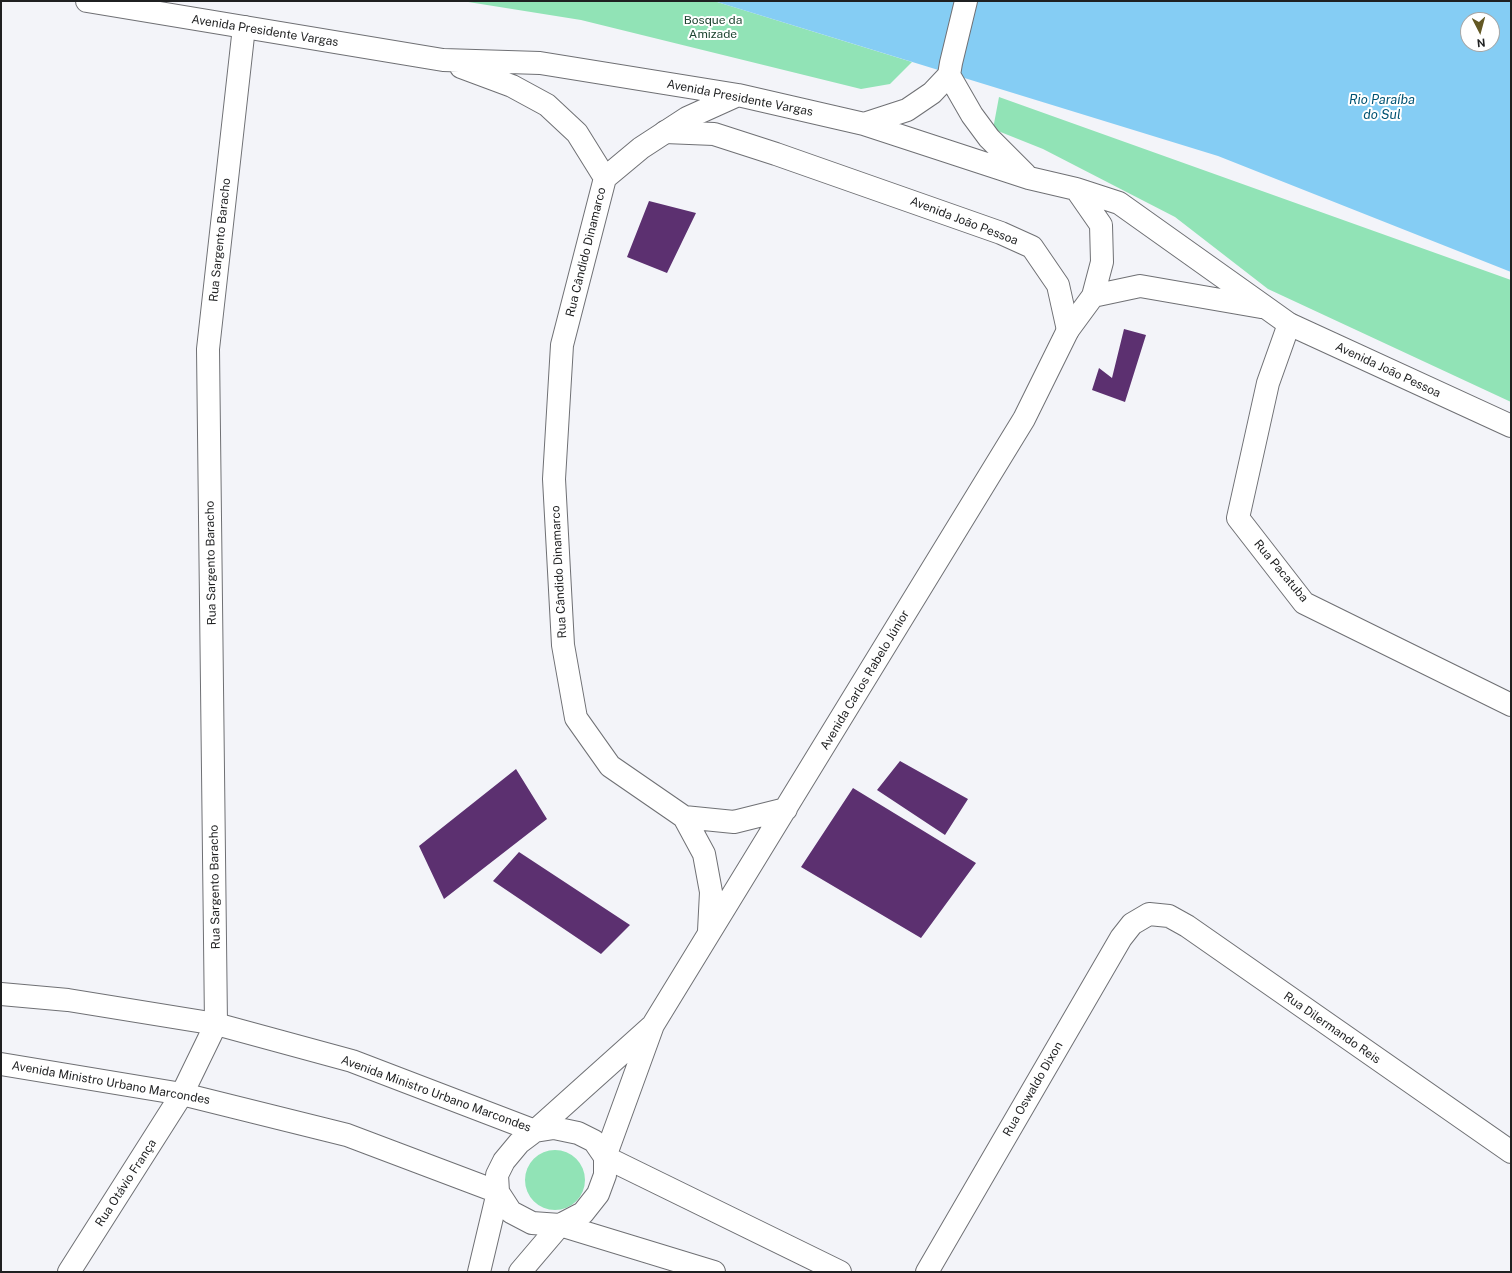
<!DOCTYPE html>
<meta charset="utf-8">
<style>
body{margin:0}
#map{position:relative;width:1512px;height:1273px;overflow:hidden;background:#f3f4f9;font-family:"Public Sans",sans-serif}
canvas{display:block}
.frame{position:absolute;inset:0;border:2px solid #1f2021;pointer-events:none}
.north{position:absolute;left:1460px;top:12px;width:40px;height:40px;box-sizing:border-box;background:#fff;border:1px solid #a5a6a6;border-radius:50%;rotate:174deg;font-size:11px;font-weight:700;line-height:16px;text-align:center;color:#1f2021}
.north::after{content:'';display:block;margin:auto;width:14px;height:18px;background:#635824;clip-path:polygon(50% 0,100% 100%,50% 72%,0 100%)}
</style>
<div id="map">
<canvas width="1512" height="1273"></canvas>
<div class="frame"></div>
<div class="north">N</div>
</div>
<script>
const context = document.querySelector('canvas').getContext('2d');
context.lineJoin = 'round';
function paint(path, color) {
  context.fillStyle = color;
  context.fill(path, 'evenodd');
}
function toPath(rows) {
  const path = new Path2D();
  for (const r of rows) {
    if (r.length === 3) {
      path.moveTo(r[0] + r[2], r[1]);
      path.arc(r[0], r[1], r[2], 0, 2 * Math.PI);
      continue;
    }
    path.moveTo(r[0], r[1]);
    for (let i = 2; i < r.length; i += 2) path.lineTo(r[i], r[i + 1]);
  }
  return path;
}
function stroke(path, color, width, dash) {
  context.strokeStyle = color;
  context.lineWidth = width;
  context.lineCap = dash ? 'butt' : 'round';
  context.setLineDash(dash || []);
  context.stroke(path);
}
function label(font, color, halo, rows, align = 'center') {
  context.font = font + ' "Public Sans",sans-serif';
  context.lineWidth = 4;
  context.setLineDash([]);
  context.textBaseline = 'middle';
  context.strokeStyle = halo;
  context.fillStyle = color;
  for (const [text, x, y, turn = 0] of rows) {
    context.save();
    context.translate(x, y);
    context.rotate((+turn || 0) * Math.PI / 180);
    context.textAlign = isNaN(turn) ? turn : align;
    if (halo) context.strokeText(text, 0, 0);
    context.fillText(text, 0, 0);
    context.restore();
  }
}
paint(toPath([
 [462,1,714,1,912,62,890,84,861,89,581,20],
 [999,97,1511,280,1511,402,1268,289,1175,217,1043,149,993,129],
 [555,1180,30]
]), '#91e3b6');
paint(toPath([
 [714,1,1511,1,1511,272,1218,156],
 [1468,20,1492,20,1492,44,1468,44]
]), '#85cdf4');
paint(toPath([
 [649,201,696,213,667,273,627,257],
 [1124,329,1146,335,1125,402,1092,390,1099,368,1112,378],
 [900,761,968,799,945,835,877,790],
 [516,769,547,819,444,899,419,846],
 [853,788,976,863,921,938,801,867],
 [519,852,630,925,601,954,493,881]
]), '#5c3070');
const minor = toPath([
 [665,132,714,134,776,154,1001,233,1032,247,1058,285,1068,330],
 [1289,324,1268,383,1238,518,1304,603,1511,705],
 [69,1272,182,1094,216,1024,208,349,244,27],
 [927,1272,1121,938,1132,924,1149,914,1169,916,1187,926,1511,1152]
]);
const tertiary = toPath([
 [87,1,443,60,540,63,738,95,864,124,1029,178,1076,189,1119,203,1268,309,1289,324,1511,426],
 [461,67,512,86,547,105,577,133,605,178],
 [949,75,972,115,989,138,1025,174],
 [949,75,951,63,966,1],
 [864,124,907,110,932,93,949,75],
 [605,178,562,345,554,479,563,645,576,718,610,766,684,817,734,822,786,809],
 [605,178,641,148,687,118,738,95],
 [1076,189,1101,225,1102,262,1093,296],
 [684,817,704,854,711,892,709,931],
 [1,994,68,1000,216,1024,352,1061,535,1131,554,1128,578,1133,594,1141,605,1157,840,1272],
 [1,1064,182,1094,347,1135,498,1192,511,1212,532,1223,560,1225,714,1272],
 [479,1272,498,1192,497,1175,504,1161,519,1143,535,1131,651,1027],
 [520,1272,560,1225,583,1213,598,1194,605,1175,605,1157,653,1025,1024,419,1068,330,1093,296,1140,286,1261,307]
]);
stroke(minor, '#6f7074', 24);
stroke(tertiary, '#6f7074', 24);
stroke(minor, '#fff', 22);
stroke(tertiary, '#fff', 22);
label('12px', '#1e4531', '#fff', [
 ["Bosque da",713,20],
 ["Amizade",713,34]
]);
label('12px', '#1f2021', '#fff', [
 ["Avenida Presidente Vargas",265,31,9],
 ["Avenida Presidente Vargas",740,98,11],
 ["Avenida João Pessoa",964,221,21],
 ["Rua Sargento Baracho",220,240,-84],
 ["Rua Cândido Dinamarco",586,252,-76],
 ["Avenida João Pessoa",1388,370,25],
 ["Rua Sargento Baracho",211,563,-91],
 ["Rua Pacatuba",1281,571,50],
 ["Rua Cândido Dinamarco",559,572,-93],
 ["Avenida Carlos Rabelo Júnior",865,680,-59],
 ["Rua Sargento Baracho",215,887,-91],
 ["Rua Dilermando Reis",1332,1028,35],
 ["Avenida Ministro Urbano Marcondes",111,1083,10],
 ["Rua Oswaldo Dixon",1033,1089,-60],
 ["Avenida Ministro Urbano Marcondes",436,1094,20],
 ["Rua Otávio França",126,1183,-57]
]);
label('italic 13px', '#015373', '#fff', [
 ["Rio Paraíba",1382,100],
 ["do Sul",1382,115]
]);
</script>
